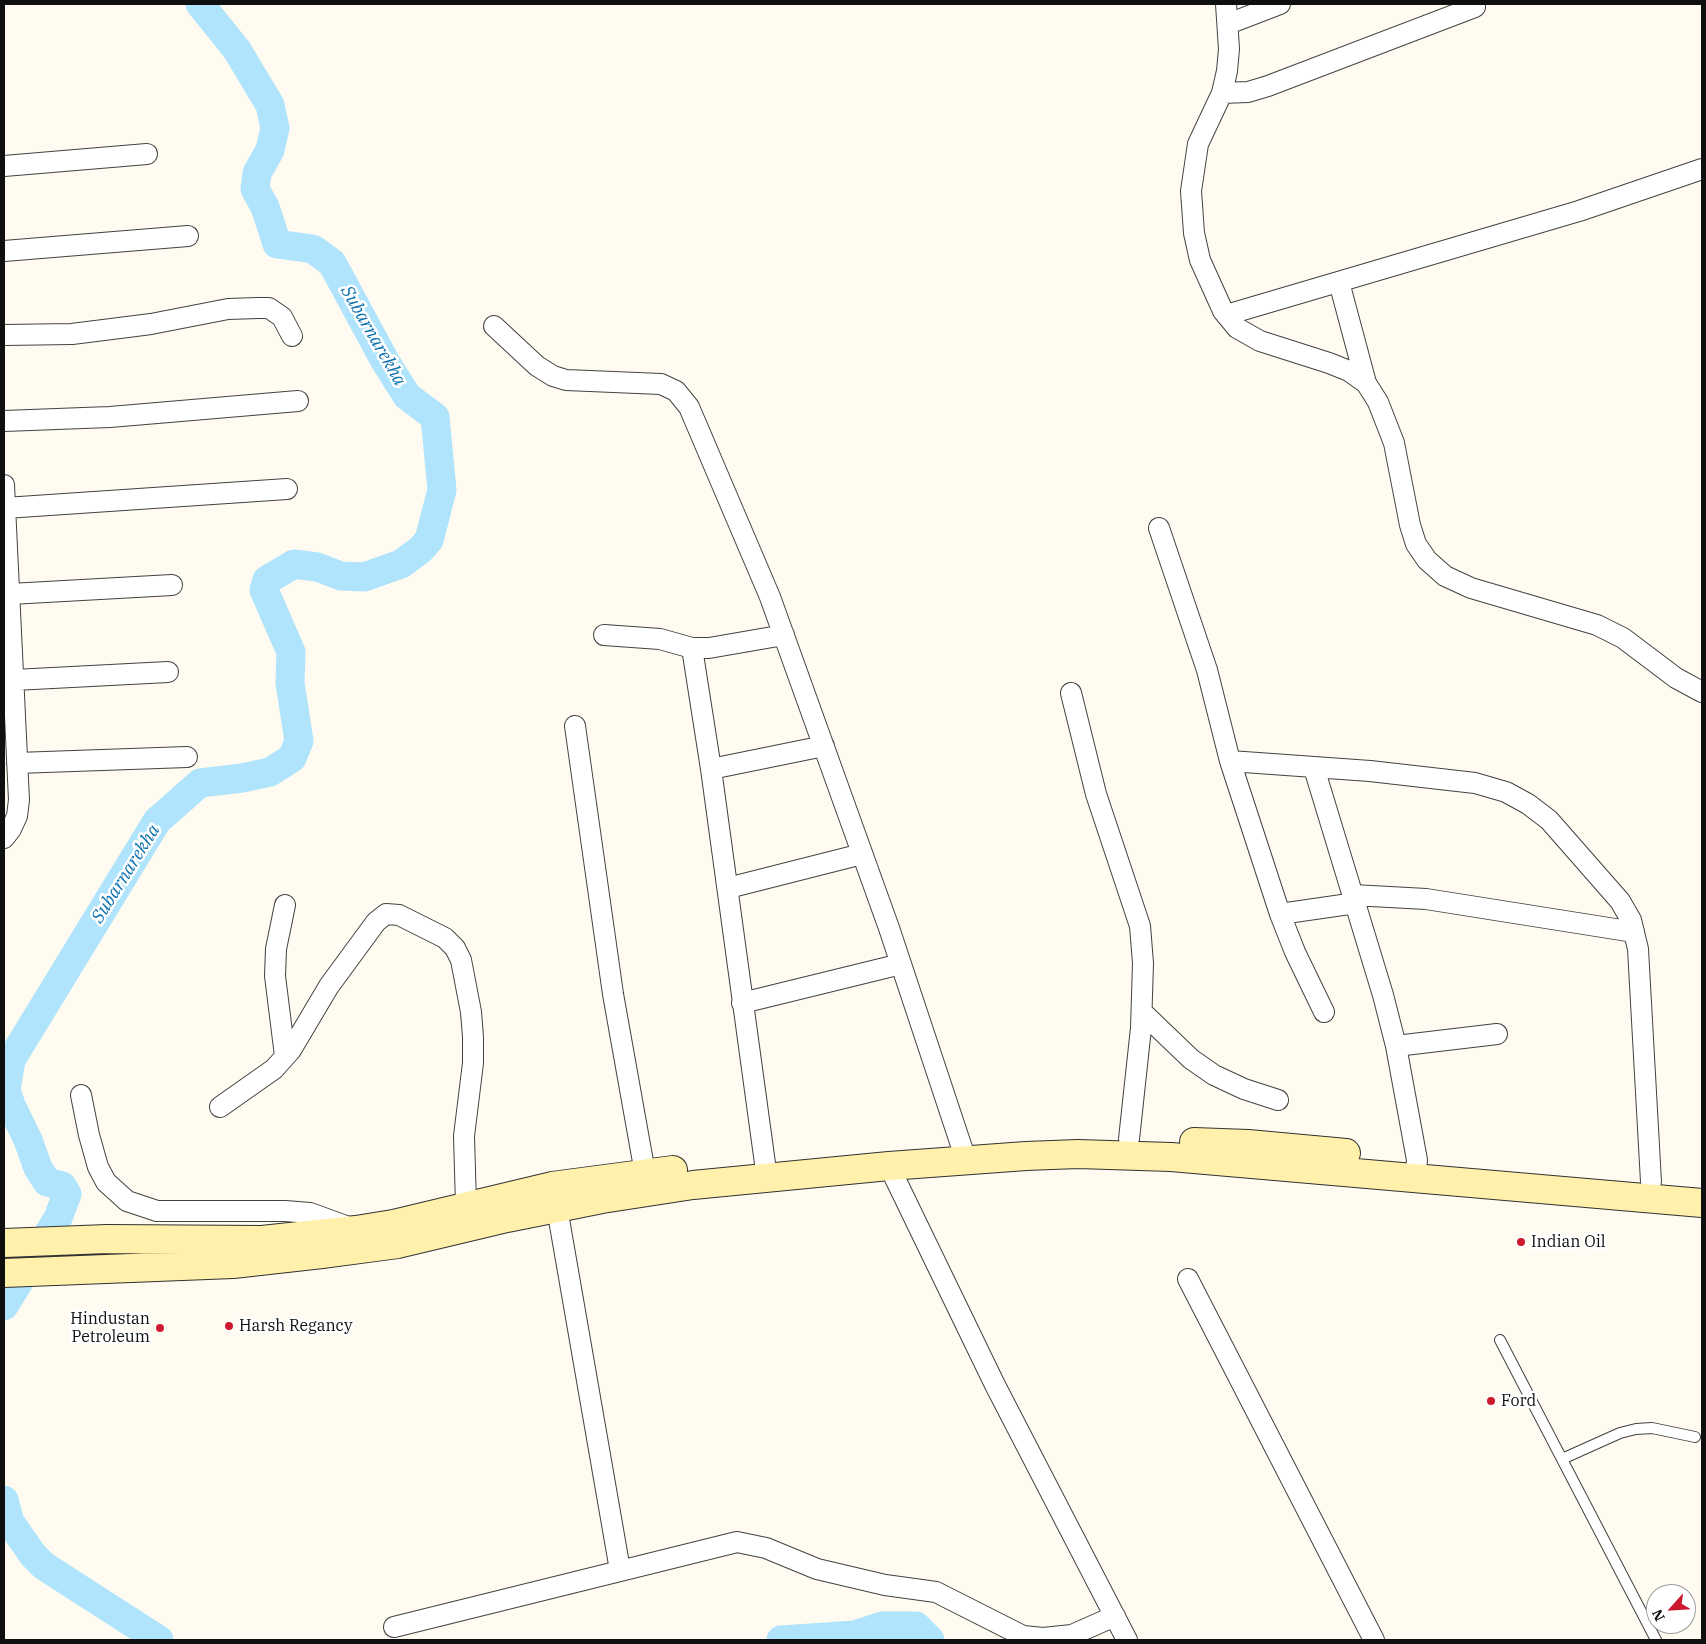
<!DOCTYPE html>
<style>
body{margin:0}
#map{position:relative;width:1706px;height:1644px;overflow:hidden;background:#fffbf0;font-family:"IBM Plex Serif",serif}
canvas{display:block}
.frame{position:absolute;inset:0;border:5px solid #0f0f0f;pointer-events:none}
.north{position:absolute;left:1646px;top:1584px;width:50px;height:50px;box-sizing:border-box;background:#fff;border:1px solid #9f9f9f;border-radius:50%;rotate:244deg;font-size:14px;font-weight:700;line-height:20px;text-align:center;color:#0f0f0f}
.north::after{content:'';display:block;margin:auto;width:18px;height:22px;background:#cc192e;clip-path:polygon(50% 0,100% 100%,50% 72%,0 100%)}
</style>
<div id="map">
<canvas width="1706" height="1644"></canvas>
<div class="frame"></div>
<div class="north">N</div>
</div>
<script>
const context = document.querySelector('canvas').getContext('2d');
context.lineJoin = 'round';
function toPath(rows) {
  const path = new Path2D();
  for (const r of rows) {
    path.moveTo(r[0], r[1]);
    for (let i = 2; i < r.length; i += 2) path.lineTo(r[i], r[i + 1]);
  }
  return path;
}
function stroke(path, color, width, dash) {
  context.strokeStyle = color;
  context.lineWidth = width;
  context.lineCap = dash ? 'butt' : 'round';
  context.setLineDash(dash || []);
  context.stroke(path);
}
function label(font, color, halo, rows, align = 'center') {
  context.font = font + ' "IBM Plex Serif",serif';
  context.lineWidth = 5;
  context.setLineDash([]);
  context.textBaseline = 'middle';
  context.strokeStyle = halo;
  context.fillStyle = color;
  for (const [text, x, y, turn = 0] of rows) {
    context.save();
    context.translate(x, y);
    context.rotate((+turn || 0) * Math.PI / 180);
    context.textAlign = isNaN(turn) ? turn : align;
    if (halo) context.strokeText(text, 0, 0);
    context.fillText(text, 0, 0);
    context.restore();
  }
}
stroke(toPath([
 [4,1306,58,1218,67,1194,62,1186,47,1182,38,1168,28,1140,11,1105,6,1090,11,1060,157,821,200,783,242,778,270,772,292,758,299,741,290,683,291,652,264,590,267,580,294,564,317,567,341,576,364,577,401,564,420,550,429,540,442,490,435,417,407,396,385,361,332,263,313,249,277,244,265,207,255,189,257,173,270,150,275,128,270,105,237,50,200,4],
 [4,1500,10,1522,33,1555,44,1566,159,1640],
 [781,1640,855,1635,882,1626,916,1626,930,1640]
]), '#b0e4fc', 29);
const service = toPath([
 [1500,1340,1656,1640],
 [1562,1459,1620,1433,1636,1429,1652,1428,1695,1437]
]);
const minor = toPath([
 [1226,4,1229,49,1227,71,1222,93,1198,144,1191,191,1194,233,1200,260,1223,311,1237,328,1260,341,1329,363,1349,371,1366,383,1378,402,1394,443,1410,525,1416,544,1427,560,1445,576,1471,588,1597,625,1623,638,1676,678,1702,692],
 [1228,24,1280,4],
 [1222,93,1248,92,1268,86,1475,7],
 [4,166,147,154],
 [4,251,188,236],
 [1339,282,1366,383],
 [1226,315,1579,211,1702,169],
 [494,326,537,366,553,376,566,380,661,384,676,391,689,407,770,597,889,928,966,1160],
 [4,335,72,334,151,324,228,309,258,308,269,308,282,317,292,336],
 [4,421,110,417,298,401],
 [4,485,19,800,17,816,11,829,4,838],
 [5,508,287,489],
 [1159,528,1207,670,1230,761,1280,914,1295,952,1324,1012],
 [10,594,172,585],
 [604,635,660,639,692,648,709,648,784,635],
 [692,648,711,769,767,1178],
 [14,680,168,672],
 [1071,693,1096,794,1140,926,1143,963,1141,1028,1129,1139],
 [575,726,613,994,645,1173],
 [1230,761,1370,771,1475,783,1506,792,1528,804,1549,820,1620,901,1631,920,1638,949,1651,1182],
 [17,763,187,757],
 [1314,768,1383,995,1396,1046,1417,1160,1415,1179],
 [711,769,824,746],
 [728,888,862,854],
 [1353,895,1426,899,1634,932],
 [285,905,276,949,275,976,285,1056],
 [1280,914,1356,903],
 [742,1003,901,964],
 [1142,1012,1191,1059,1214,1075,1244,1089,1278,1100],
 [1396,1046,1497,1034],
 [81,1095,89,1135,98,1167,106,1182,127,1201,157,1211,285,1211,310,1213,354,1229],
 [220,1107,274,1069,291,1050,329,986,376,922,386,914,399,915,445,938,455,948,461,960,471,1012,473,1037,473,1063,464,1136,466,1205],
 [889,1166,995,1385,1127,1640],
 [557,1208,620,1570],
 [1188,1279,1374,1640],
 [394,1627,737,1542,766,1548,817,1569,885,1585,936,1592,1023,1636,1043,1638,1072,1635,1115,1616]
]);
const secondary = toPath([
 [1194,1142,1248,1144,1346,1153],
 [4,1243,107,1239,262,1240,356,1230,393,1224,552,1186,673,1170],
 [4,1273,233,1264,322,1254,398,1244,507,1218,602,1199,693,1185,889,1166,1026,1156,1078,1154,1171,1157,1702,1203]
]);
stroke(service, '#424242', 12);
stroke(minor, '#424242', 22);
stroke(secondary, '#313131', 30);
stroke(service, '#fff', 10);
stroke(minor, '#fff', 20);
stroke(secondary, '#fff0ab', 28);
for (const [x, y, r, color] of [
 [1521,1242,5,"#cc192e"],
 [229,1326,5,"#cc192e"],
 [160,1328,5,"#cc192e"],
 [1491,1401,5,"#cc192e"]
]) {
  const dot = new Path2D();
  dot.arc(x, y, r, 0, 2 * Math.PI);
  context.fillStyle = color;
  context.fill(dot);
  stroke(dot, '#fff', 2);
}
label('16px', '#0f0f0f', '#fff', [
 ["Indian Oil",1531,1242],
 ["Hindustan",150,1319,"right"],
 ["Petroleum",150,1337,"right"],
 ["Harsh Regancy",239,1326],
 ["Ford",1501,1401]
], 'left');
label('italic 18px', '#0c71ad', '#fff', [
 ["Subarnarekha",373,336,60],
 ["Subarnarekha",126,874,-58]
]);
</script>
